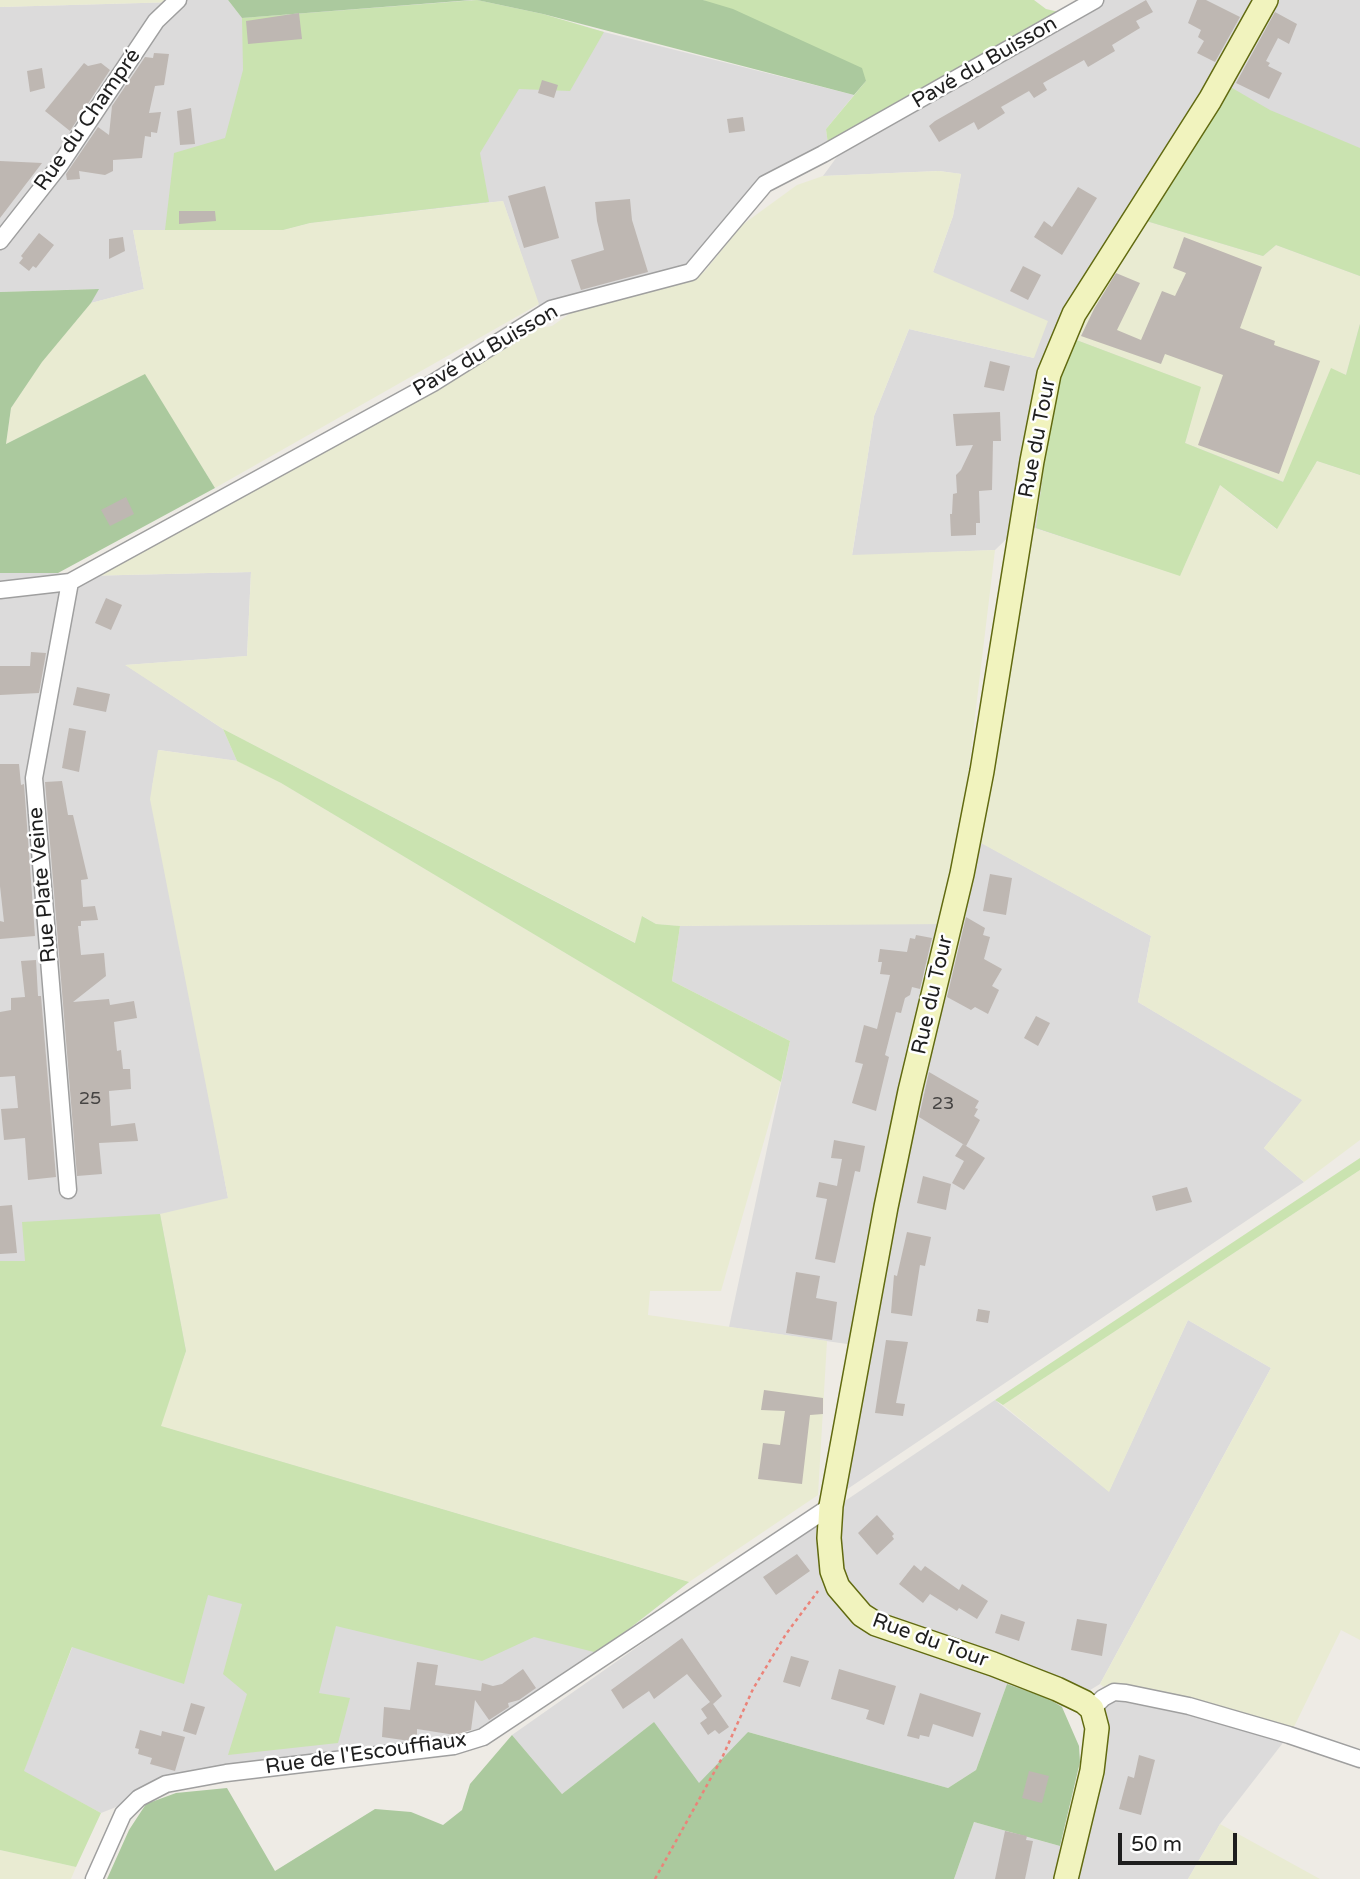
<!DOCTYPE html>
<meta charset="utf-8">
<style>
body{margin:0}
#map{position:relative;width:1360px;height:1879px;overflow:hidden;background:#eeebe5;font-family:"Varela Round",sans-serif}
canvas{display:block}
.scale{position:absolute;left:1118px;top:1833px;width:119px;height:32px;box-sizing:border-box;border:4px solid #1e1e1e;border-top:0;padding-left:9px;font-size:21px;line-height:24px;white-space:nowrap;color:#1e1e1e;-webkit-text-stroke:5px #fff;paint-order:stroke}
</style>
<div id="map">
<canvas width="1360" height="1879"></canvas>
<div class="scale">50 m</div>
</div>
<script>
const context = document.querySelector('canvas').getContext('2d');
context.lineJoin = 'round';
function paint(path, color) {
  context.fillStyle = color;
  context.fill(path, 'evenodd');
}
function toPath(rows) {
  const path = new Path2D();
  for (const r of rows) {
    path.moveTo(r[0], r[1]);
    for (let i = 2; i < r.length; i += 2) path.lineTo(r[i], r[i + 1]);
  }
  return path;
}
function stroke(path, color, width, dash) {
  context.strokeStyle = color;
  context.lineWidth = width;
  context.lineCap = dash ? 'butt' : 'round';
  context.setLineDash(dash || []);
  context.stroke(path);
}
function label(font, color, halo, rows, align = 'center') {
  context.font = font + ' "Varela Round",sans-serif';
  context.lineWidth = 5;
  context.setLineDash([]);
  context.textBaseline = 'middle';
  context.strokeStyle = halo;
  context.fillStyle = color;
  for (const [text, x, y, turn = 0] of rows) {
    context.save();
    context.translate(x, y);
    context.rotate((+turn || 0) * Math.PI / 180);
    context.textAlign = isNaN(turn) ? turn : align;
    if (halo) context.strokeText(text, 0, 0);
    context.fillText(text, 0, 0);
    context.restore();
  }
}
paint(toPath([
 [178,0,228,0,242,18,477,0,854,95,826,129,828,144,754,198,691,272,542,315,503,201,310,223,283,230,133,230,144,289,91,303,98,289,0,292,0,7,176,2],
 [1095,0,1360,0,1360,475,1317,461,1277,529,1220,485,1180,576,1022,524,995,550,852,556,874,416,909,329,1034,358,933,272,953,216,961,174,939,171,823,176,850,139],
 [251,572,247,656,126,665,223,729,237,761,159,750,152,788,228,1198,186,1351,160,1425,689,1582,510,1721,374,1754,139,1798,101,1813,23,1772,139,1478,0,1436,0,573,58,573,81,576],
 [960,831,1151,936,1138,1002,1303,1100,1264,1148,1304,1182,843,1492,868,1347,729,1327,790,1041,672,981,680,926,927,922],
 [1188,1320,1271,1368,1100,1684,1062,1707,1047,1698,1007,1684,976,1770,948,1788,748,1732,661,1879,654,1722,562,1794,512,1735,842,1503,995,1400,1109,1491],
 [1103,1698,1289,1735,1220,1824,1188,1879,954,1879,974,1822,1060,1846]
]), '#dcdbdb');
paint(toPath([
 [0,0,178,0,176,2,0,7],
 [939,171,961,174,953,216,933,272,1048,321,1034,358,909,329,874,416,852,555,995,550,950,924,680,926,656,924,643,916,636,943,223,729,125,665,247,656,251,572,81,576,534,329,552,326,572,312,632,297,704,272,742,225,797,185,823,176],
 [503,201,539,304,215,488,145,375,6,444,11,408,42,361,91,303,144,289,133,230,283,230,310,223],
 [1143,220,1263,256,1276,245,1360,276,1360,324,1346,375,1331,369,1284,482,1185,443,1200,387,1071,338],
 [1317,461,1360,475,1360,1140,1304,1182,1264,1148,1302,1100,1138,1002,1151,936,970,837,1022,524,1180,575,1220,485,1276,529],
 [158,750,238,761,281,783,781,1082,721,1291,650,1291,648,1315,827,1341,818,1495,689,1582,160,1426,186,1351,160,1214,228,1198,150,799],
 [1360,1170,1360,1640,1341,1630,1292,1731,1106,1689,1100,1684,1271,1368,1188,1320,1109,1492,1003,1405],
 [1220,1824,1320,1879,1188,1879],
 [0,1850,76,1867,71,1879,0,1879]
]), '#e9ebd2');
paint(toPath([
 [477,0,543,14,604,32,570,91,519,89,480,153,489,202,310,223,283,230,165,230,174,153,225,138,243,70,242,18],
 [703,0,1034,0,1046,9,1063,13,828,144,826,129,866,81],
 [1227,85,1270,110,1360,148,1360,276,1276,245,1263,256,1143,220],
 [1360,324,1360,475,1317,461,1277,529,1220,485,1180,576,1036,528,1055,382,1071,338,1201,387,1185,443,1283,482,1331,368,1346,375],
 [223,729,635,943,642,916,656,924,680,926,672,981,790,1041,781,1082,281,783,237,761],
 [1360,1158,1360,1170,1003,1405,995,1400],
 [160,1214,186,1351,161,1426,689,1582,598,1653,534,1637,482,1661,336,1626,319,1693,350,1698,338,1743,228,1755,247,1694,223,1674,242,1604,208,1595,184,1684,72,1647,24,1771,101,1813,76,1867,0,1850,0,1261,25,1261,22,1222]
]), '#cae3b0');
paint(toPath([
 [228,0,472,0,242,18],
 [477,0,703,0,733,9,862,68,866,81,854,95,543,14],
 [99,289,91,303,42,362,11,408,6,444,145,374,215,488,58,573,0,573,0,292],
 [1007,1684,1047,1698,1062,1707,1079,1746,1080,1762,1060,1846,974,1822,954,1879,107,1879,129,1830,146,1804,176,1793,227,1788,275,1871,375,1809,411,1812,443,1825,462,1810,470,1784,512,1735,562,1794,654,1722,699,1783,748,1732,948,1788,976,1770]
]), '#abc99e');
paint(toPath([
 [1146,0,1153,12,1136,21,1140,28,1112,45,1115,51,1088,67,1084,60,1043,83,1047,90,1034,98,1029,91,1001,107,1005,113,978,130,974,122,939,142,929,126,935,121],
 [1197,0,1206,0,1240,17,1215,62,1197,53,1204,41,1198,37,1201,30,1188,23],
 [1275,12,1297,24,1289,44,1278,38,1266,61,1270,63,1268,66,1282,73,1269,99,1236,83],
 [299,13,302,39,248,44,246,21],
 [154,53,169,54,164,85,155,86,149,113,161,112,157,133,151,132,151,137,145,136,142,158,113,160,113,171,105,175,79,171,80,179,67,180,66,174,98,127,109,135,112,106,145,57,153,58],
 [84,63,88,66,101,63,110,70,70,131,45,111],
 [42,68,45,88,30,92,27,71],
 [542,80,558,85,554,98,538,93],
 [191,108,195,144,180,145,177,111],
 [743,117,745,131,729,133,727,119],
 [0,161,42,163,0,218],
 [545,186,559,238,524,248,508,196],
 [1078,187,1097,198,1062,255,1034,237,1044,221,1052,227],
 [630,199,632,220,648,272,581,290,571,260,604,250,597,221,595,202],
 [179,211,215,211,216,221,179,224],
 [39,233,54,245,36,268,33,266,29,271,19,263,23,258,21,256],
 [123,237,125,251,109,259,109,239],
 [1184,237,1262,267,1240,328,1275,341,1274,345,1320,361,1279,474,1198,445,1223,375,1165,354,1161,364,1081,336,1094,309,1116,273,1140,283,1117,330,1141,340,1162,291,1175,296,1186,273,1173,268],
 [1023,266,1041,275,1028,300,1010,291],
 [990,361,1010,366,1004,391,984,387],
 [1000,412,1001,441,993,441,992,490,979,491,980,523,976,523,976,535,951,536,950,514,952,514,953,494,957,493,956,475,961,470,973,445,956,446,953,414],
 [126,497,134,514,110,526,101,510],
 [106,598,122,605,111,630,95,623],
 [31,652,46,653,39,693,0,695,0,666,30,666],
 [77,687,110,694,106,712,73,705],
 [69,728,86,731,79,772,62,768],
 [0,764,19,764,21,785,24,784,35,936,0,939,0,921,4,922,0,886],
 [62,781,68,815,73,815,88,879,81,880,83,907,95,906,98,920,81,921,81,926,78,926,81,955,104,953,106,976,73,1002,109,999,110,1005,134,1001,137,1018,114,1022,117,1051,121,1050,123,1069,130,1069,131,1089,109,1091,111,1126,135,1123,138,1141,99,1143,102,1174,77,1176,45,782],
 [990,874,1012,878,1006,915,983,911],
 [966,917,985,928,983,935,990,937,984,959,1002,969,992,986,999,990,988,1014,975,1007,971,1010,947,997],
 [916,935,932,938,920,989,912,987,910,995,905,998,901,1013,896,1012,885,1055,889,1057,876,1111,852,1103,863,1064,855,1062,864,1025,877,1029,890,975,880,974,882,962,878,962,880,949,907,952,910,938,915,939],
 [36,960,38,996,41,996,56,1177,28,1180,25,1138,4,1140,1,1109,18,1108,15,1076,0,1077,0,1012,11,1010,11,998,25,997,21,961],
 [1036,1016,1050,1023,1038,1046,1024,1038],
 [929,1072,979,1101,975,1108,978,1109,974,1116,980,1120,966,1146,919,1117],
 [834,1140,865,1146,860,1172,855,1171,835,1263,815,1259,827,1199,816,1197,819,1182,837,1186,842,1159,831,1158],
 [963,1144,985,1158,964,1190,952,1183,964,1161,955,1156],
 [923,1176,951,1184,946,1210,917,1203],
 [1187,1187,1192,1202,1156,1211,1152,1196],
 [12,1205,17,1253,0,1254,0,1206],
 [907,1232,931,1237,925,1266,920,1265,912,1316,891,1313,894,1275,897,1276],
 [796,1272,820,1276,816,1298,837,1302,832,1340,786,1333],
 [978,1309,990,1311,988,1323,976,1321],
 [886,1340,908,1342,896,1403,905,1404,903,1416,875,1413],
 [764,1390,823,1398,823,1414,810,1415,802,1484,758,1479,763,1443,780,1445,785,1411,761,1410],
 [877,1515,894,1534,892,1536,894,1539,877,1555,858,1533],
 [797,1554,810,1571,776,1595,763,1577],
 [914,1565,921,1571,925,1566,959,1590,962,1584,988,1601,977,1619,959,1608,957,1611,930,1594,923,1603,899,1584],
 [1001,1614,1025,1622,1019,1641,995,1633],
 [1077,1619,1107,1624,1102,1656,1071,1650],
 [682,1638,722,1696,713,1704,729,1727,719,1734,715,1730,708,1735,700,1723,707,1718,701,1709,710,1702,687,1674,654,1699,649,1691,623,1709,611,1690],
 [791,1656,809,1661,800,1687,783,1682],
 [417,1662,438,1665,435,1685,481,1691,482,1683,493,1686,502,1684,523,1669,536,1688,519,1700,508,1703,509,1707,489,1720,475,1700,471,1730,455,1735,417,1729,417,1740,410,1741,382,1737,384,1707,410,1710],
 [839,1669,896,1686,884,1725,866,1719,869,1710,831,1699],
 [920,1693,981,1713,973,1737,933,1724,929,1737,920,1735,919,1739,907,1736],
 [191,1703,205,1707,196,1735,183,1731],
 [140,1730,161,1736,162,1731,185,1737,175,1771,150,1764,152,1758,138,1754,139,1749,135,1748],
 [1139,1755,1155,1760,1141,1815,1119,1809,1128,1776,1134,1778],
 [1029,1771,1049,1776,1042,1803,1022,1798],
 [1005,1831,1027,1836,1026,1840,1033,1841,1025,1879,995,1879]
]), '#beb7b2');
const street = toPath([
 [0,241,59,166,156,21,178,0],
 [0,590,70,582,433,383,551,309,691,272,765,184,823,154,1095,0],
 [68,1190,34,778,70,582],
 [1092,1709,1103,1698,1114,1692,1126,1693,1189,1706,1289,1735,1360,1759],
 [94,1879,123,1814,139,1798,166,1784,226,1773,454,1746,483,1737,831,1506]
]);
const secondary = toPath([
 [1066,1879,1092,1771,1097,1728,1092,1709,1084,1702,1057,1689,993,1664,876,1624,862,1615,838,1587,832,1571,829,1538,831,1506,886,1207,910,1091,962,874,982,771,1032,461,1049,374,1074,314,1210,100,1266,0]
]);
stroke(street, '#9f9f9f', 19);
stroke(secondary, '#616a10', 26);
stroke(toPath([
 [655,1879,722,1758,753,1689,786,1634,818,1591]
]), '#eb8379', 2.5, [3.5, 3.5]);
stroke(street, '#fff', 16);
stroke(secondary, '#f1f3be', 23);
label('18px', '#464443', null, [
 ["25",90,1099],
 ["23",943,1104]
]);
label('21px', '#1e1e1e', '#fff', [
 ["Pavé du Buisson",985,63,-30],
 ["Rue du Champré",88,120,-55],
 ["Pavé du Buisson",486,351,-30],
 ["Rue du Tour",1038,438,-79],
 ["Rue Plate Veine",43,885,-95],
 ["Rue du Tour",933,995,-77],
 ["Rue du Tour",930,1641,20],
 ["Rue de l'Escouffiaux",366,1754,-8]
]);
</script>
